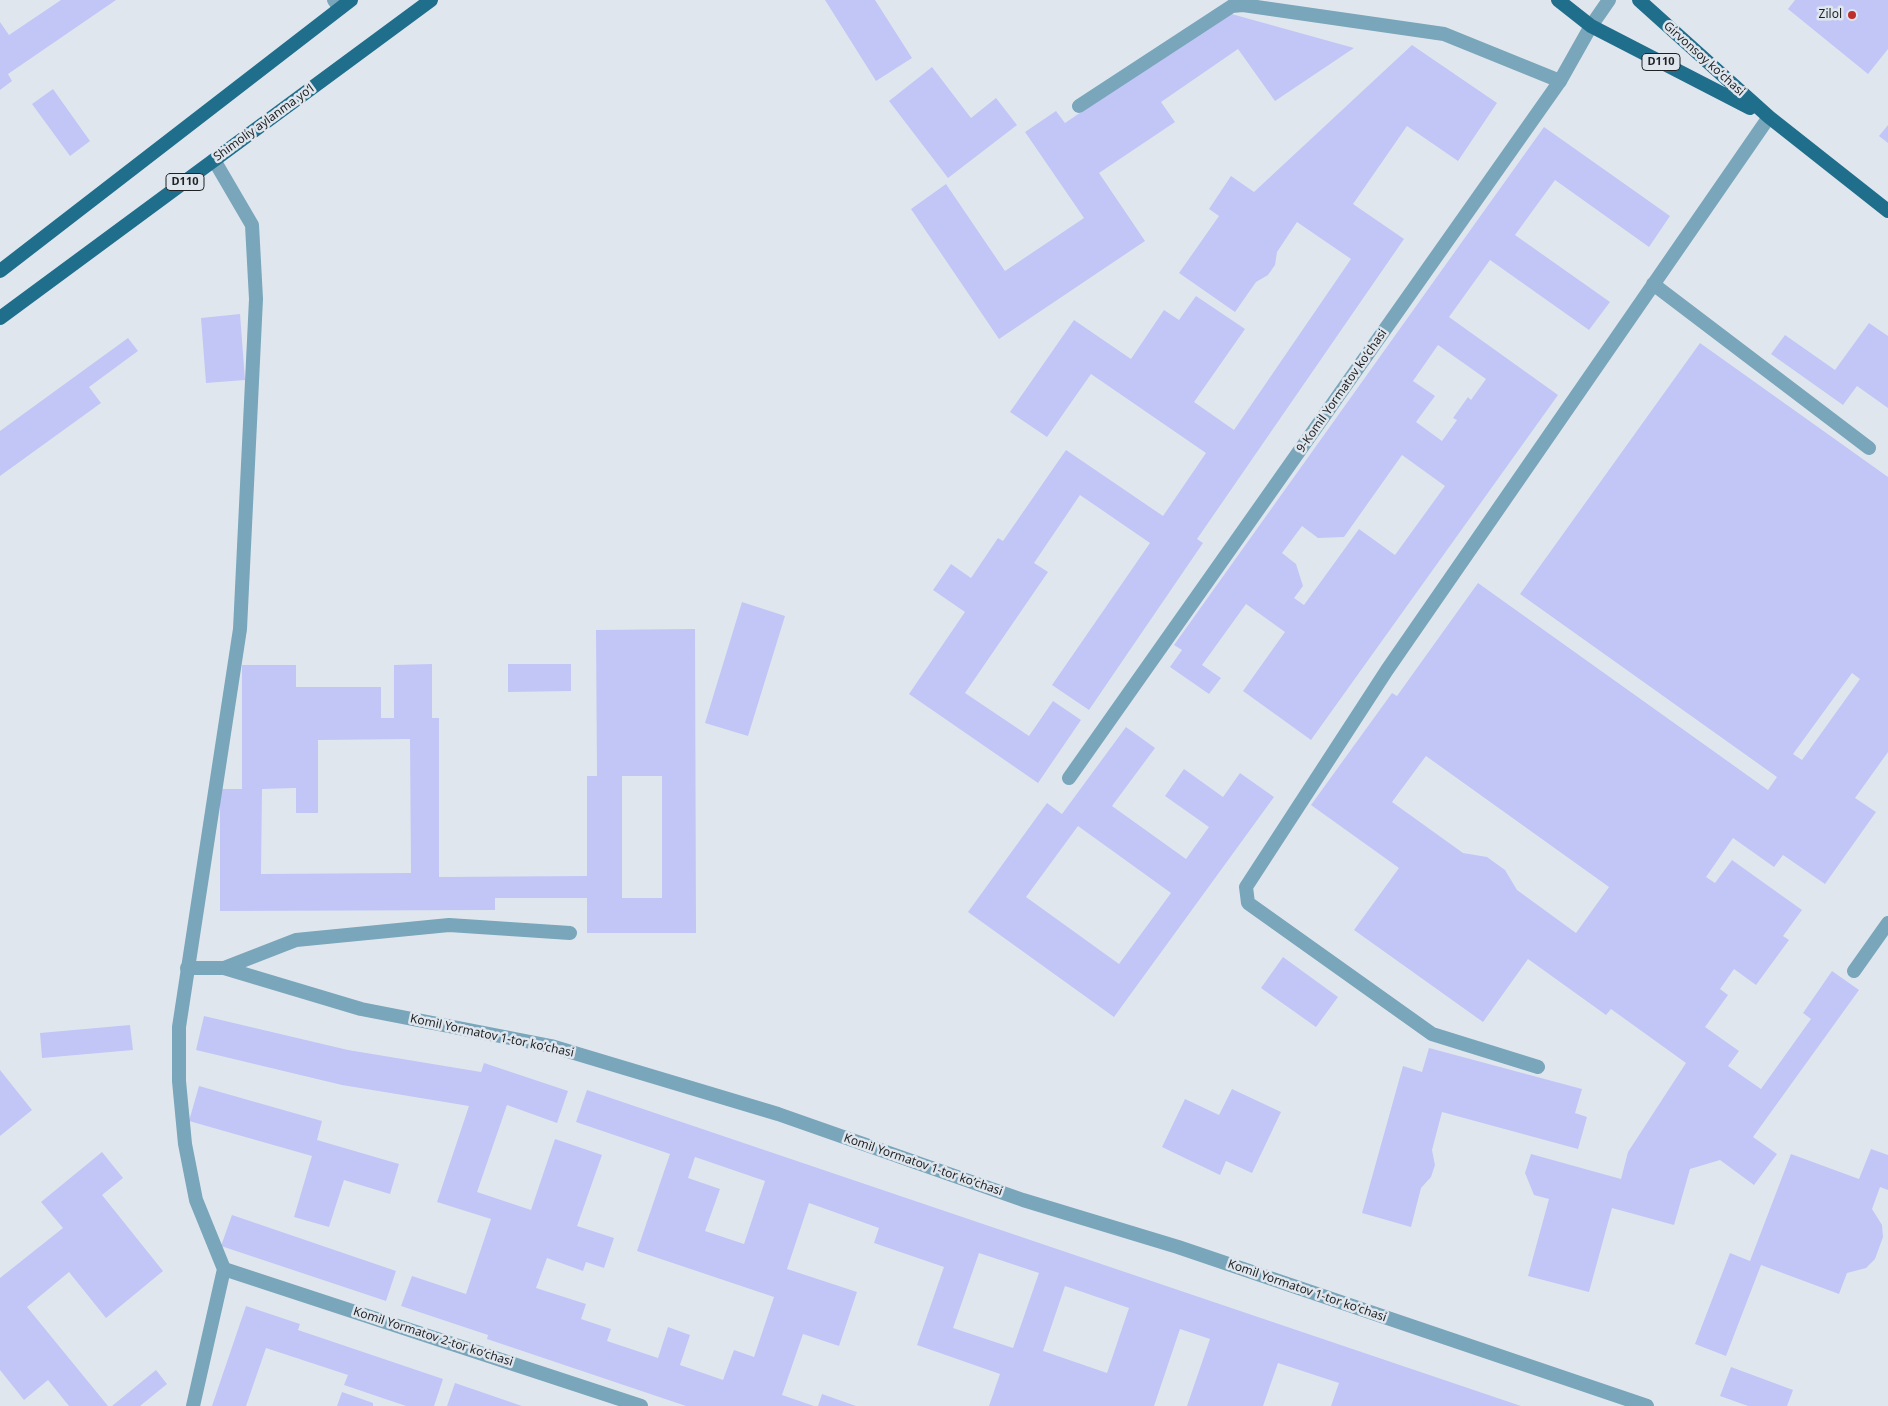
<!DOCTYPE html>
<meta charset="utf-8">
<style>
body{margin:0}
canvas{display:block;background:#e0e6ed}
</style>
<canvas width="1888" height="1406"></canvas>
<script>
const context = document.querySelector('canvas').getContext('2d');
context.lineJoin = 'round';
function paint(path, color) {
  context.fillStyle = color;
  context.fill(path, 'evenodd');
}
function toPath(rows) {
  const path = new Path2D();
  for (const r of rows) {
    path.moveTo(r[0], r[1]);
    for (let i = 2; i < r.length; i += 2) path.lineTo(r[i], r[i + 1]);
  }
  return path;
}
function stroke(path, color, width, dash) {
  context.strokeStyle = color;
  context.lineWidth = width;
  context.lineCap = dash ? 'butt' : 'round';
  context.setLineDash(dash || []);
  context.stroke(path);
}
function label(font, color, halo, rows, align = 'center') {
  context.font = font + ' "Noto Sans",sans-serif';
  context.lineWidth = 5;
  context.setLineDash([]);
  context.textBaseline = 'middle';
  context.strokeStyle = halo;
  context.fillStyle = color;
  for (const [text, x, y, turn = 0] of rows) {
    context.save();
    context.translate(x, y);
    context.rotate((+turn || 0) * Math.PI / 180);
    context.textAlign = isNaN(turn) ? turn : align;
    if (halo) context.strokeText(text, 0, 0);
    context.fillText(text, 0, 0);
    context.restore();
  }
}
paint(toPath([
 [61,0,116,0,8,74,12,81,0,90,0,22,9,35],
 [825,0,875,0,912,58,876,81],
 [1795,0,1888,0,1888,49,1868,74,1788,9],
 [1228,13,1354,48,1275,101,1238,49,1161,102,1175,122,1099,173,1145,241,999,339,911,209,946,184,1005,271,1084,218,1025,132,1056,111,1065,123],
 [1412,45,1497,103,1458,161,1407,126,1353,204,1404,239,1197,539,1203,543,1134,644,1089,710,1052,685,1150,543,1080,495,1034,563,1048,572,965,693,1029,736,1053,701,1081,720,1038,783,909,694,965,612,933,590,951,564,971,578,998,538,1003,541,1066,450,1163,516,1206,453,1091,374,1047,437,1010,412,1074,320,1131,359,1164,310,1179,320,1196,296,1245,329,1194,402,1234,430,1351,259,1297,222,1277,252,1275,265,1268,275,1256,282,1235,312,1179,273,1219,216,1209,209,1231,176,1254,192],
 [932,67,971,118,996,98,1017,125,948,178,889,101],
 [53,89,90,141,70,156,32,104],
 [1888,125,1888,143,1879,136],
 [1544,127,1670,216,1649,247,1555,180,1515,235,1610,302,1589,330,1490,260,1449,317,1558,395,1311,740,1243,691,1285,632,1246,604,1202,665,1221,678,1209,694,1170,667,1182,650,1174,645],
 [1438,345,1486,379,1471,400,1468,397,1453,418,1457,420,1442,441,1416,422,1435,396,1413,381],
 [1402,455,1445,486,1395,555,1359,529,1304,605,1294,598,1303,586,1296,564,1282,553,1302,526,1318,538,1344,537],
 [240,314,245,380,206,383,201,318],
 [1869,323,1888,336,1888,408,1857,386,1843,405,1771,354,1785,335,1835,370],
 [128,338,138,351,89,387,101,403,0,476,0,431],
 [1700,343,1888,477,1888,752,1855,798,1876,812,1825,884,1783,855,1774,867,1733,838,1706,877,1715,883,1732,860,1802,910,1783,936,1789,940,1756,985,1734,969,1720,989,1728,995,1705,1027,1739,1051,1728,1066,1761,1089,1811,1019,1803,1013,1832,971,1859,990,1753,1137,1777,1154,1754,1185,1720,1160,1690,1169,1674,1225,1612,1208,1589,1292,1528,1276,1549,1199,1534,1195,1525,1173,1531,1154,1621,1179,1628,1152,1686,1063,1611,1009,1606,1015,1528,959,1483,1022,1354,930,1399,868,1311,805,1392,693,1397,696,1478,583,1768,790,1777,777,1520,594],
 [1852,673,1860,679,1802,760,1793,754],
 [1426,756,1609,887,1576,933,1517,890,1505,870,1487,857,1463,853,1392,802],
 [742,602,785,616,748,736,705,723],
 [695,629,696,933,587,933,587,898,495,898,495,910,220,911,220,789,242,789,242,665,296,665,296,687,381,687,381,718,394,718,394,665,432,664,432,718,439,718,439,877,587,876,587,776,597,776,596,630],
 [410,739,411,873,261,874,262,789,296,788,296,813,318,813,318,740],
 [622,776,662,776,662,898,622,898],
 [508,664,571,664,571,691,508,692],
 [1126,727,1155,748,1112,806,1186,859,1209,827,1165,796,1184,769,1223,797,1240,773,1274,797,1114,1017,968,912,1047,803,1062,814],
 [1078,826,1171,893,1119,964,1026,897],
 [1283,957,1338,997,1316,1027,1261,988],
 [204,1016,348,1050,481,1072,484,1063,568,1091,557,1123,507,1105,477,1192,531,1210,555,1139,602,1155,577,1226,614,1238,604,1268,586,1262,583,1271,547,1258,536,1288,586,1304,581,1319,611,1329,607,1341,658,1358,668,1327,690,1335,680,1365,723,1380,734,1350,754,1357,774,1297,637,1251,670,1154,576,1122,587,1090,1521,1406,1331,1406,1339,1383,1278,1363,1263,1406,1187,1406,1210,1339,1180,1329,1154,1406,989,1406,1000,1374,917,1345,944,1267,874,1243,879,1228,809,1203,787,1269,857,1292,839,1346,803,1334,782,1395,814,1406,686,1406,487,1339,488,1335,401,1306,412,1276,466,1294,491,1219,437,1202,469,1106,342,1085,196,1050],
 [695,1157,765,1181,744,1244,705,1231,720,1189,688,1178],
 [979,1253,1039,1273,1013,1348,953,1328],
 [1065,1286,1129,1308,1107,1373,1043,1351],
 [130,1025,133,1050,42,1058,40,1033],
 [1429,1048,1582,1089,1575,1113,1587,1117,1578,1149,1442,1112,1432,1150,1435,1165,1431,1177,1421,1188,1411,1227,1362,1213,1403,1066,1422,1072],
 [0,1070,32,1110,0,1136],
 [199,1086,322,1121,317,1140,399,1164,390,1194,344,1180,329,1227,294,1217,312,1156,189,1121],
 [1232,1089,1281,1112,1252,1173,1226,1161,1220,1175,1162,1147,1185,1099,1219,1115],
 [1871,1149,1888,1155,1888,1190,1880,1187,1872,1209,1882,1225,1883,1237,1875,1259,1866,1268,1847,1273,1839,1294,1761,1265,1726,1356,1695,1344,1730,1253,1750,1261,1791,1154,1859,1179],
 [102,1152,123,1178,102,1195,163,1271,106,1318,69,1272,27,1307,108,1406,69,1406,48,1380,24,1400,0,1370,0,1278,63,1228,41,1202],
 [232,1215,396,1271,386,1301,221,1246],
 [246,1306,300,1324,298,1330,443,1379,434,1406,406,1406,344,1385,348,1375,266,1348,246,1406,212,1406],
 [1731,1367,1793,1390,1787,1406,1748,1406,1720,1396],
 [156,1370,167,1384,140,1406,112,1406],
 [455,1383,522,1406,447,1406],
 [342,1392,373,1403,373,1406,337,1406],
 [822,1394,856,1406,818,1406]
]), '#c2c6f7');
stroke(toPath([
 [1079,106,1232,6,1243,5,1444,34,1560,81],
 [1653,284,1869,448],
 [224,968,296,940,449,925,570,933],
 [1538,1067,1432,1034,1248,903,1246,887,1387,670,1769,117],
 [193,1406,224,1269,196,1200,185,1144,179,1081,179,1027,240,629,256,299,252,225,214,160]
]), '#79a6bb', 14);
stroke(toPath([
 [334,0,340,8],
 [1069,778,1560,81,1591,26,1609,0],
 [187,968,224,968,361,1009,551,1046,778,1114,1023,1200,1178,1247,1647,1406],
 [1854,971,1888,923],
 [224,1269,641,1406]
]), '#79a6bb', 14);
stroke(toPath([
 [1558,0,1591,26,1750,108],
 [1639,0,1769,117,1888,211],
 [0,271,351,0],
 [0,318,431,0]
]), '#1e6e8c', 14);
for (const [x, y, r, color] of [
 [1852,15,5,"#bd2e2c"]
]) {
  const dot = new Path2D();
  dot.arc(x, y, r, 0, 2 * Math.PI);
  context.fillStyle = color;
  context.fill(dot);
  stroke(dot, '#e0e6ed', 2);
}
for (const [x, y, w] of [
 [1661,62,38],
 [185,182,38]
]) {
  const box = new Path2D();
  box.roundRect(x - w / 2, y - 8.5, w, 17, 4);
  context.fillStyle = '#e0e6ed';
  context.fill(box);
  stroke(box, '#1f2224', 1);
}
label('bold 11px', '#1f2224', null, [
 ["D110",1661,62],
 ["D110",185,182]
]);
label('12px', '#1f2224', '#e0e6ed', [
 ["Zilol",1842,15]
], 'right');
label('12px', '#1f2224', '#e0e6ed', [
 ["Girvonsoy koʻchasi",1704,59,42],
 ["Shimoliy aylanma yoʻl",264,123,-36],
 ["9-Komil Yormatov koʻchasi",1342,391,-55],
 ["Komil Yormatov 1-tor koʻchasi",492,1036,12],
 ["Komil Yormatov 1-tor koʻchasi",923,1165,19],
 ["Komil Yormatov 1-tor koʻchasi",1307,1291,19],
 ["Komil Yormatov 2-tor koʻchasi",433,1337,18]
]);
</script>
